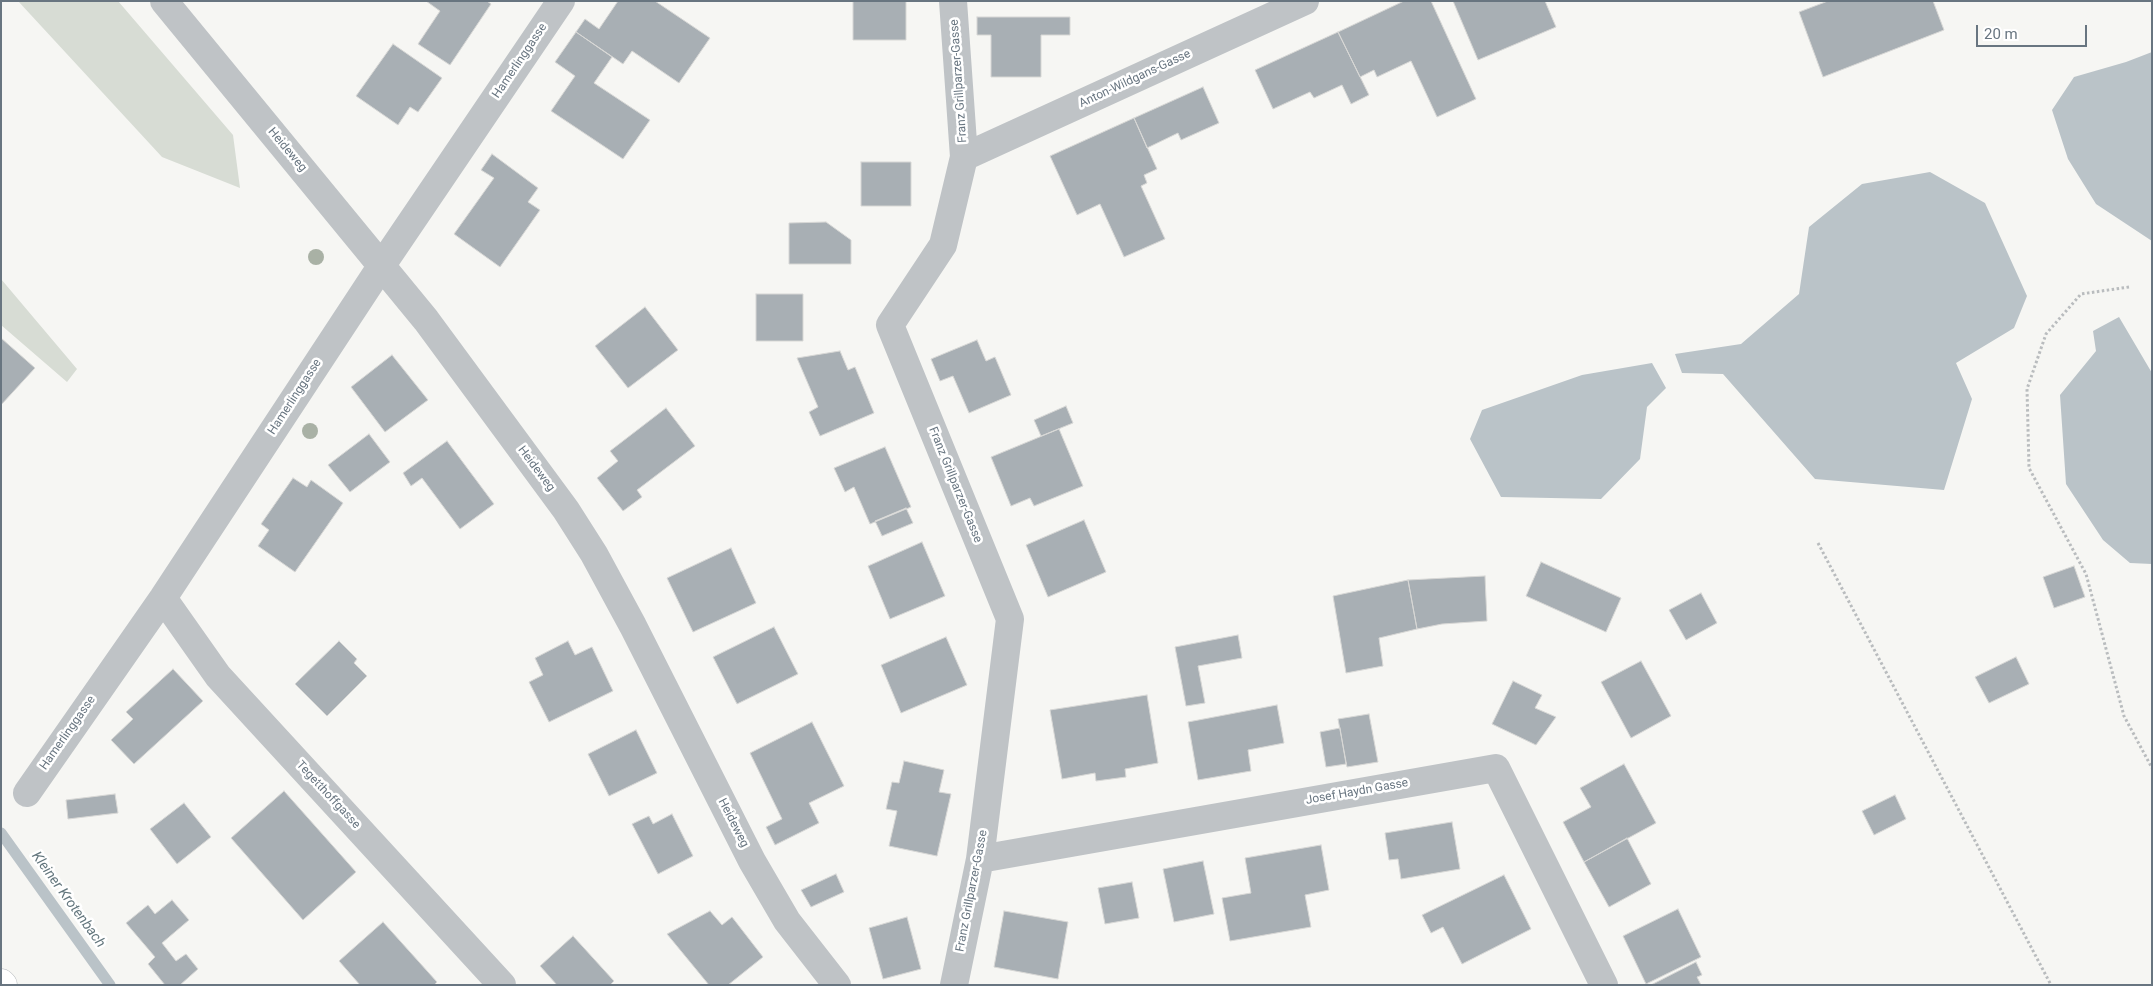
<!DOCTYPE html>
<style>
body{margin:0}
#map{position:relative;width:2153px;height:986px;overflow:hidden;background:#f6f6f3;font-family:Roboto,sans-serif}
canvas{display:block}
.frame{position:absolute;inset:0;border:2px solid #687580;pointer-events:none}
.scale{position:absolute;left:1976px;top:25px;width:111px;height:22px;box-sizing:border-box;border:2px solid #687580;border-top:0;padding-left:6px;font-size:15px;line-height:18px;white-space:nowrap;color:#687580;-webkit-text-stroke:4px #fff;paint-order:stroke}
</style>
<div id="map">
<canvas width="2153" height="986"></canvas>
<div class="frame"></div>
<div class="scale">20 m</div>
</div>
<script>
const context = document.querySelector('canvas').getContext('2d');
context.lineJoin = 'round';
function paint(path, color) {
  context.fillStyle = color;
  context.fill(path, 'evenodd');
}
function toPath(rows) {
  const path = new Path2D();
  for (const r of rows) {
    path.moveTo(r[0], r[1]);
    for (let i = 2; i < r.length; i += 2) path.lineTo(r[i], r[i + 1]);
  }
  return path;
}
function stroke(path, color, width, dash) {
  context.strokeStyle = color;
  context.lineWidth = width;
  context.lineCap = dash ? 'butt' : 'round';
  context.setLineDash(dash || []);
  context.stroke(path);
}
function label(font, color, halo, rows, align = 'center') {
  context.font = font + ' Roboto,sans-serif';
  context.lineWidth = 5;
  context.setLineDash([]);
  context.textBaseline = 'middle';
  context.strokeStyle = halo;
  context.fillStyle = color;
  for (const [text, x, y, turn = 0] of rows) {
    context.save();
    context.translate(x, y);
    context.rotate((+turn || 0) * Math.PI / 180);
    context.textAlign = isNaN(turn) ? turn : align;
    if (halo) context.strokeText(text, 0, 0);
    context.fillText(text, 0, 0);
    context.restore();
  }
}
paint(toPath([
 [18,1,118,1,233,135,240,188,162,157],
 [1,279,77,369,67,382,1,325]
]), '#d7dcd4');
paint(toPath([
 [2152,52,2152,241,2096,204,2068,159,2052,110,2074,77,2126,62],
 [1930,172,1985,203,2027,296,2014,328,1956,363,1972,399,1944,490,1815,479,1723,374,1682,373,1675,354,1741,344,1799,294,1809,227,1862,184],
 [2119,317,2152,373,2152,564,2130,563,2103,540,2066,484,2060,395,2096,351,2093,331],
 [1652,363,1666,388,1647,407,1640,459,1601,499,1501,497,1470,439,1482,410,1582,375]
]), '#bac3c8');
stroke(toPath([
 [1,833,110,985]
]), '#bac3c8', 11);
const building = toPath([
 [426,1,487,1,491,4,450,65,418,44,440,11,426,1],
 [618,1,655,1,710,38,679,83,632,51,623,64,576,32,585,19,599,29,618,1],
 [853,1,906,1,906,40,853,40,853,1],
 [1404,1,1431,1,1476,99,1437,117,1411,61,1377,77,1374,70,1360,77,1338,32,1404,1],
 [1453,1,1545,1,1556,27,1478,60,1453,1],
 [1828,1,1933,1,1944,30,1823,77,1799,12,1828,1],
 [977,17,1070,17,1070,35,1041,35,1041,77,991,77,991,35,977,35,977,17],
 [576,32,612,57,594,83,650,120,623,159,551,111,575,76,555,62,576,32],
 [1338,32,1369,95,1351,104,1342,85,1314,98,1310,92,1273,109,1255,70,1338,32],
 [393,44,442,78,418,112,410,107,398,125,356,96,393,44],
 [1203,87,1219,123,1181,140,1178,133,1147,148,1134,118,1203,87],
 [1134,118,1157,169,1144,175,1147,183,1141,186,1165,239,1124,257,1100,204,1077,215,1050,156,1134,118],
 [492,154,538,188,528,202,540,210,500,267,454,234,494,178,481,170,492,154],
 [861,162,911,162,911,206,861,206,861,162],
 [826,222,851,240,851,264,789,264,789,223,826,222],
 [756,294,803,294,803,341,756,341,756,294],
 [645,307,678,350,628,388,595,346,645,307],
 [1,338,35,368,1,405,1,338],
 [977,340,986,361,995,357,1011,395,969,413,953,376,940,381,931,359,977,340],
 [840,351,848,370,855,367,874,413,820,436,809,412,818,407,797,358,840,351],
 [392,355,428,400,385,432,351,387,392,355],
 [1066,406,1073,423,1041,436,1034,420,1066,406],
 [666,408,695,446,637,490,642,497,623,511,597,478,618,461,610,451,666,408],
 [1059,429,1083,486,1034,506,1030,498,1011,506,991,457,1059,429],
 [369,434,390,462,350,492,328,465,369,434],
 [447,441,494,504,460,529,422,478,411,486,403,473,447,441],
 [885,447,911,507,870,524,854,487,845,492,834,468,885,447],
 [293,478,307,487,311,480,343,503,295,572,258,546,269,530,261,524,293,478],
 [906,508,913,523,882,536,875,521,906,508],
 [1084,520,1106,572,1048,597,1026,545,1084,520],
 [922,542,945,596,890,619,868,566,922,542],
 [731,548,756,603,693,632,667,578,731,548],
 [1541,562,1621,598,1606,632,1526,596,1541,562],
 [2074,566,2085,597,2054,608,2043,577,2074,566],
 [1485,576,1487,621,1442,624,1417,629,1408,580,1485,576],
 [1408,580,1417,629,1379,638,1383,666,1346,673,1333,596,1408,580],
 [1701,593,1717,623,1686,640,1669,610,1701,593],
 [774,627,798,674,737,704,713,657,774,627],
 [1238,635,1242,658,1198,666,1205,703,1186,706,1175,647,1238,635],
 [946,637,967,685,901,713,881,665,946,637],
 [339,641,357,659,354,663,367,676,327,716,295,684,339,641],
 [568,641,575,655,592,647,613,691,549,722,529,682,543,675,535,658,568,641],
 [2016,657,2029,684,1989,703,1975,677,2016,657],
 [1641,661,1671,716,1631,738,1601,682,1641,661],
 [173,669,203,701,134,764,111,740,133,719,126,712,173,669],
 [1513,681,1542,695,1535,708,1556,717,1536,745,1492,724,1513,681],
 [1147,695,1158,763,1125,769,1126,777,1096,781,1095,773,1062,779,1050,710,1147,695],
 [1277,705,1284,743,1248,750,1251,771,1198,780,1188,722,1277,705],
 [1369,714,1378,762,1347,767,1338,719,1369,714],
 [812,722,844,786,809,803,819,823,775,845,766,827,782,819,750,753,812,722],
 [1340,728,1346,764,1326,767,1320,732,1340,728],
 [636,730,657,773,609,796,588,754,636,730],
 [904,761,944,770,939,792,951,794,937,856,889,846,897,811,886,809,892,782,899,783,904,761],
 [1624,764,1656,823,1584,862,1563,822,1591,807,1580,788,1624,764],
 [284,791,356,872,303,920,231,838,284,791],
 [115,794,118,813,68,819,66,800,115,794],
 [1895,795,1906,819,1874,835,1862,811,1895,795],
 [184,803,211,837,177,864,150,829,184,803],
 [672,814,693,856,658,874,632,824,649,816,653,824,672,814],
 [1452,822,1460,869,1401,879,1398,859,1389,860,1385,833,1452,822],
 [1627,838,1651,884,1609,907,1584,862,1627,838],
 [1321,845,1329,890,1305,895,1311,927,1230,941,1222,898,1251,893,1245,858,1321,845],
 [1203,861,1214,914,1174,922,1163,869,1203,861],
 [836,874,844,892,811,907,801,890,836,874],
 [1504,875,1531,929,1462,964,1443,927,1431,933,1422,915,1504,875],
 [1132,882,1139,918,1105,924,1098,888,1132,882],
 [172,900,189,920,162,943,176,961,186,954,198,969,180,985,165,985,148,964,155,957,126,923,148,905,155,914,172,900],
 [1678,909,1701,957,1646,984,1623,936,1678,909],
 [710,911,722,925,732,917,763,957,728,985,709,985,667,934,710,911],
 [1004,911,1068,922,1058,979,994,967,1004,911],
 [907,917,921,969,883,979,869,928,907,917],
 [383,922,437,982,434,985,360,985,339,961,383,922],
 [573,936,614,981,610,985,557,985,540,966,573,936],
 [1696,962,1702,975,1697,977,1701,985,1651,985,1696,962]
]);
paint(building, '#a8afb4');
stroke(building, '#d7d7d5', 1);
const primary = toPath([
 [1,983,3,985]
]);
stroke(primary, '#b3b7ba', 29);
stroke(toPath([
 [2129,287,2081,294,2046,334,2027,389,2029,468,2086,574,2124,716,2152,768],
 [1818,543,2051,985]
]), '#b9bcbe', 3, [2.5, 2.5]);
stroke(toPath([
 [164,1,426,320,566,510,594,554,633,626,752,861,787,921,837,985],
 [953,1,964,157,943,245,890,325,1010,619,980,859,954,985],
 [964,157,1305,1],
 [163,598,218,676,502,985],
 [27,793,163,598,382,265,561,1],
 [980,859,1496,768,1604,985]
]), '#bfc3c6', 28);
stroke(primary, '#fff', 28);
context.fillStyle = '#a9b1a5';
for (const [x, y] of [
 [316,257],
 [310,431]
]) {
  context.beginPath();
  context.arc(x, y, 8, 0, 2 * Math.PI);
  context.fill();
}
label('12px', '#687580', '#fff', [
 ["Hamerlinggasse",520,61,-56],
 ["Anton-Wildgans-Gasse",1135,79,-25],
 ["Franz Grillparzer-Gasse",959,81,-94],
 ["Heideweg",287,150,50],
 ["Hamerlinggasse",295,397,-57],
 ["Heideweg",536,469,53],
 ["Franz Grillparzer-Gasse",955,485,68],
 ["Hamerlinggasse",68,733,-55],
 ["Josef Haydn Gasse",1357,792,-10],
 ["Tegetthoffgasse",328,795,47],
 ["Heideweg",733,823,63],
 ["Franz Grillparzer-Gasse",972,891,-79]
]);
label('italic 14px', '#63767d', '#fff', [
 ["Kleiner Krotenbach",68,900,54]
]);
</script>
